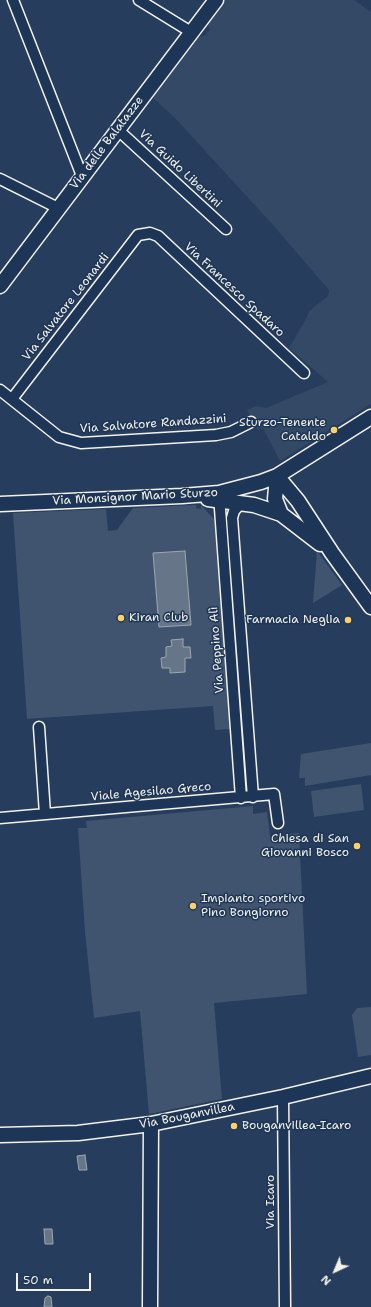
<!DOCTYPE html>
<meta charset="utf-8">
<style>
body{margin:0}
#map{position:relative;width:371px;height:1307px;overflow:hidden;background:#263d5d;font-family:"Shantell Sans",sans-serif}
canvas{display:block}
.north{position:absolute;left:315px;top:1251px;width:40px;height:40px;-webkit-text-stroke:3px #1d3557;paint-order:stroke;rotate:224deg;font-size:11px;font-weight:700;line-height:16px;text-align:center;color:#f4f1e8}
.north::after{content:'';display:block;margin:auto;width:14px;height:18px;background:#f4f1e8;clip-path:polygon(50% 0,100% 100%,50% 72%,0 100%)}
.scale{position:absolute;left:16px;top:1273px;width:75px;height:18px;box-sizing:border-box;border:2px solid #f4f1e8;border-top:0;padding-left:5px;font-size:12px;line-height:14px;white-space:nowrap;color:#f4f1e8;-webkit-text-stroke:3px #1d3557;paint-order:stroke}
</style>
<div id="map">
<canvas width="371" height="1307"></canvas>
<div class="north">N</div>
<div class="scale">50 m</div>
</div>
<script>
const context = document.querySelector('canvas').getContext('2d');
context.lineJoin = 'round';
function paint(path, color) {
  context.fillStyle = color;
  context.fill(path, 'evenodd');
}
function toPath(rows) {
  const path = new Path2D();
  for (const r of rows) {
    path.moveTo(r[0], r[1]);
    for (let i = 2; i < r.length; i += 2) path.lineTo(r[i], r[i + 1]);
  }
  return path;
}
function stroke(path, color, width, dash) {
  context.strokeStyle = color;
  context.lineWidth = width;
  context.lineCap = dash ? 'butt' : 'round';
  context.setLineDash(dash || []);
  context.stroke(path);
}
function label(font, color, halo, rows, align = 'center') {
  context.font = font + ' "Shantell Sans",sans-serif';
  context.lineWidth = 3;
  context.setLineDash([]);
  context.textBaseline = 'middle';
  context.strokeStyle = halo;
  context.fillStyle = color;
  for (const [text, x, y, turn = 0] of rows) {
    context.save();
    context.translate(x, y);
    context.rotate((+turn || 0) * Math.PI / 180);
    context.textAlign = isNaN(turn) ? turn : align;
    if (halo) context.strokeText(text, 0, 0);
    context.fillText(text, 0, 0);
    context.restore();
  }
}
paint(toPath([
 [224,0,354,0,371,12,371,404,280,461,263,428,258,430,247,410,256,406,266,408,328,382,289,348,306,319,309,311,328,296,329,290,272,224,175,118,152,97,196,37,205,36,207,33,210,30,207,22]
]), '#334966');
paint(toPath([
 [196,505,196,508,201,509,201,505,214,519,230,729,215,730,213,706,27,719,13,513,106,509,108,531,117,530,133,508],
 [317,551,342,585,313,603],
 [371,743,371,775,305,786,305,778,299,778,301,754],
 [361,784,364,810,314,817,311,791],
 [253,806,253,814,267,812,270,836,299,833,307,994,214,1003,222,1099,149,1114,140,1011,94,1018,85,932,78,828,87,828,86,821],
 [371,1007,371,1055,358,1057,352,1015,357,1008]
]), '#40546f');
const water = toPath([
 [185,551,191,625,159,627,153,553,185,551],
 [183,639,183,647,190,647,191,658,185,658,185,672,170,673,170,668,162,668,161,658,166,657,166,647,172,646,171,640,183,639],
 [85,1155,87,1170,79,1170,77,1156,85,1155],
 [44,1229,52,1229,53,1244,45,1244,44,1229],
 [48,1296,51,1297,52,1307,44,1307,45,1298,48,1296]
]);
paint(water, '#677588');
stroke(water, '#9fa7ae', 1);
const street = toPath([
 [13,0,82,176],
 [139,0,191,32],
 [117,129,226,229],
 [0,179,58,208],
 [0,390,59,437,81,443,216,435,231,432,251,422],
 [12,399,138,235,150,233,158,236,304,373],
 [219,495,241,798],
 [241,503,234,511,232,518,253,797],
 [39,727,45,814],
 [0,818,274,794,278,823],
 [283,1097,285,1307]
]);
const secondary = toPath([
 [0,286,216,0],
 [277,476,298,501,332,553,371,607],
 [277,476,275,499,281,514,320,544],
 [208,499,254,505,281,514],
 [0,504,182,496,219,493,261,482,277,476,371,417],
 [0,1135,78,1133,151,1124,283,1097,371,1076],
 [150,1307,151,1124]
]);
stroke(street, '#f4f1e8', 13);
stroke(secondary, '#f4f1e8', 17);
stroke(street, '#1d3557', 10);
stroke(secondary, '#1d3557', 14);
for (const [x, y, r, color] of [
 [334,430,4,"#ffd166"],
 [121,618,4,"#ffd166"],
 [348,620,4,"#ffd166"],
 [357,846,4,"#ffd166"],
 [193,906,4,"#ffd166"],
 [234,1126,4,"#ffd166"]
]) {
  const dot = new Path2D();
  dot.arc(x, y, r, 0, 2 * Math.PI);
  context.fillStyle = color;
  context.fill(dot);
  stroke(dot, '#1d3557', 1.5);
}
label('12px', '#f4f1e8', '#1d3557', [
 ["Via delle Balatazze",107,143,-53],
 ["Via Guido Libertini",180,169,43],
 ["Via Francesco Spadaro",234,290,43],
 ["Via Salvatore Leonardi",66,307,-52],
 ["Via Salvatore Randazzini",153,424,-4],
 ["Via Monsignor Mario Sturzo",135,497,-3],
 ["Via Peppino Alì",217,650,-94],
 ["Viale Agesilao Greco",151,792,-5],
 ["Via Bouganvillea",187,1116,-11],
 ["Via Icaro",271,1202,-90]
]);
label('12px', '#f4f1e8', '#1d3557', [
 ["Sturzo-Tenente",326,423],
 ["Cataldo",326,437],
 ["Kiran Club",129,618,"left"],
 ["Farmacia Neglia",340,620],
 ["Chiesa di San",349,839],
 ["Giovanni Bosco",349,853],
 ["Impianto sportivo",201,899,"left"],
 ["Pino Bongiorno",201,913,"left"],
 ["Bouganvillea-Icaro",242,1126,"left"]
], 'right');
</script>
